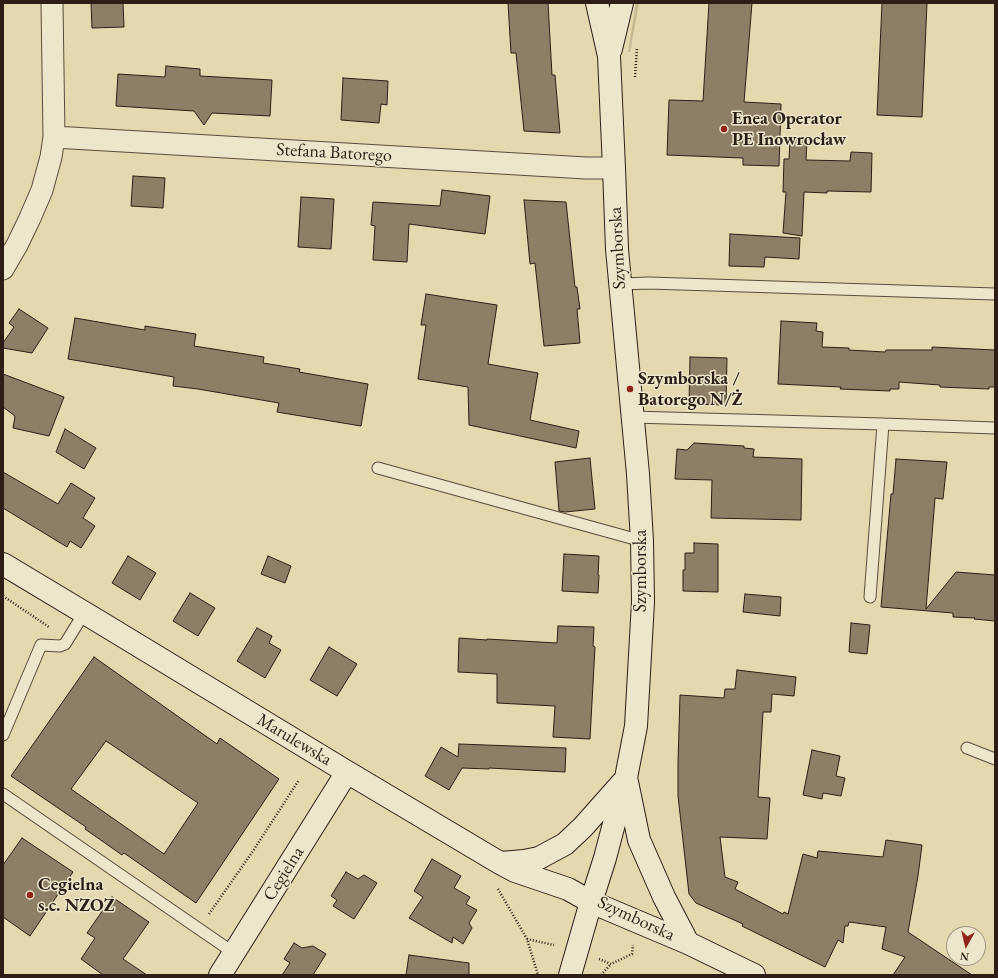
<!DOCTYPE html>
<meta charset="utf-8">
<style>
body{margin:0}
#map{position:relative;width:998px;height:978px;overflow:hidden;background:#e4d8af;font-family:"EB Garamond",serif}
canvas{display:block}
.frame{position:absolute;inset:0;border:4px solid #2c1e16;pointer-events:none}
.north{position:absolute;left:946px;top:926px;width:40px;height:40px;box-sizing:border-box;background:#ede6cb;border:1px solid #a09683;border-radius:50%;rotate:188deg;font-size:11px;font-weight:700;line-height:16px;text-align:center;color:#2c1e16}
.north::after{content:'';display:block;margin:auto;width:14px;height:18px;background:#8f2418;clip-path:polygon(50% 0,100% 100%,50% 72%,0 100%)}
</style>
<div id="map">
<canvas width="998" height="978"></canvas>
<div class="frame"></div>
<div class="north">N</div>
</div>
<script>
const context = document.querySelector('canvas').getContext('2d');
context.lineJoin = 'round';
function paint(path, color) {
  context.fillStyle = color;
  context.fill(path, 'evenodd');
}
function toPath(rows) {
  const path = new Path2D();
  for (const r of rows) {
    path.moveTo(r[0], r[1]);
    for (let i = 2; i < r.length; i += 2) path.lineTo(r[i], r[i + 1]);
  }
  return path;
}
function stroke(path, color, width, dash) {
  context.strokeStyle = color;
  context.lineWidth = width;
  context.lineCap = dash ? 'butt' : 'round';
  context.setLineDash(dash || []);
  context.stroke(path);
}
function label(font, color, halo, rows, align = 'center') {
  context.font = font + ' "EB Garamond",serif';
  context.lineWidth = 3;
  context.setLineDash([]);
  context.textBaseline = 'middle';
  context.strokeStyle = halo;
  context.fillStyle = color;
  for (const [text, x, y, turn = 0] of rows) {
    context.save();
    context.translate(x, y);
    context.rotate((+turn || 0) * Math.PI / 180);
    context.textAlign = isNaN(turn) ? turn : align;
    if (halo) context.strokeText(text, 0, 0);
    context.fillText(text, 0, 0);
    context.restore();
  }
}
paint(toPath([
 [636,3,639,3,630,52,628,52]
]), '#c5b895');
const building = toPath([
 [91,3,123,3,124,27,92,28,91,3],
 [508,3,548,3,552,75,555,75,560,133,524,131,516,53,511,53,508,3],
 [709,3,752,3,744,102,781,104,779,166,743,165,743,158,667,155,669,100,703,101,709,3],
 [882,3,927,3,922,117,877,115,882,3],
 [166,66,200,69,200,76,272,80,270,116,212,113,204,125,194,111,116,106,118,74,165,77,166,66],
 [343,78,388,81,387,105,381,104,379,123,341,120,343,78],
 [790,140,807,141,806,160,850,161,851,152,872,153,871,192,827,191,827,193,804,192,802,236,783,233,786,192,783,192,784,159,789,159,790,140],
 [133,176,165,178,163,208,131,206,133,176],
 [442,190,490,196,485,234,409,224,407,262,373,260,375,226,371,225,373,202,440,206,442,190],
 [301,197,334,199,331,249,298,247,301,197],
 [524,200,566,202,575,287,577,287,580,309,577,309,580,343,544,346,535,263,530,264,524,200],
 [730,234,800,238,799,259,765,257,764,267,729,266,730,234],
 [426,294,497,305,488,364,538,373,530,420,579,431,576,448,469,425,468,387,418,379,426,325,421,325,426,294],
 [19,309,48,328,32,353,3,348,3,343,14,327,9,323,19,309],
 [75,318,145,330,145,326,196,334,194,346,264,357,263,363,300,369,299,372,368,384,361,426,277,412,279,403,198,389,173,386,174,377,68,359,75,318],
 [781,321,817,323,816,331,823,332,822,347,849,348,849,350,885,352,886,350,932,350,932,347,995,350,995,387,989,387,989,389,940,387,940,385,899,382,899,389,890,389,890,391,840,389,841,387,778,384,781,321],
 [690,357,727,358,726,405,689,404,690,357],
 [3,374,64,397,49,436,13,428,15,416,3,407,3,374],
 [65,429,96,448,84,469,56,452,65,429],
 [694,443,744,446,744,448,754,449,753,457,802,459,801,520,711,518,712,480,675,479,677,449,687,450,694,443],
 [590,458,595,509,565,512,559,511,555,462,590,458],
 [896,459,947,462,943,499,935,498,926,609,956,572,995,575,995,621,974,619,975,618,953,617,953,613,881,607,891,494,893,494,896,459],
 [3,472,58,504,71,483,95,498,83,518,95,526,81,548,70,541,67,547,3,508,3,472],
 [694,543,718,544,718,592,683,591,683,570,685,570,685,553,694,553,694,543],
 [564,554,599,556,598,575,599,575,598,593,562,591,564,554],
 [128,556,156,573,140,600,112,583,128,556],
 [268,556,291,566,285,583,261,574,268,556],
 [190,593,215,608,198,636,173,621,190,593],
 [745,594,781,597,780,616,743,612,745,594],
 [851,623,870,625,867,654,849,652,851,623],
 [558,626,594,627,593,646,595,647,590,739,553,737,555,706,497,703,497,674,458,672,459,638,487,640,487,639,557,643,558,626],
 [257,628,272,636,269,643,281,650,265,678,237,661,257,628],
 [329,647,357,664,337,696,310,680,329,647],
 [94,657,217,744,220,738,279,779,196,903,124,853,122,855,85,829,86,827,11,776,94,657],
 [106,741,198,803,164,854,71,789,106,741],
 [737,670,796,677,794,696,772,694,771,712,763,712,758,797,770,798,767,839,720,837,725,877,738,882,735,889,783,914,784,912,788,914,803,854,817,858,818,851,883,857,886,840,922,845,918,876,908,932,972,975,893,975,905,957,882,949,886,927,849,922,848,926,845,926,843,943,838,940,825,967,742,926,743,924,696,903,689,894,678,796,678,763,680,695,724,698,725,689,735,689,737,670],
 [459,744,566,748,565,772,489,768,489,769,462,768,449,790,425,776,441,747,458,757,459,744],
 [812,750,840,756,836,776,845,778,841,796,823,793,822,799,803,795,812,750],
 [22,838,73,872,30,936,3,917,3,865,22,838],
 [432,859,461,876,454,888,470,897,466,904,477,910,469,923,472,928,463,944,453,937,452,943,409,918,423,897,414,891,432,859],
 [346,872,358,879,364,875,377,883,354,919,333,906,337,900,331,896,346,872],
 [112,897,149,922,123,959,147,975,103,975,81,959,95,938,87,933,112,897],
 [294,943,302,948,313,946,326,954,313,975,282,975,290,963,284,959,294,943],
 [409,955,469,963,469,975,406,975,409,955]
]);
paint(building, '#8c7f66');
stroke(building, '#2c1e16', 1);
const lane = toPath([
 [620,284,649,283,995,294],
 [632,417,883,424,995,428],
 [378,468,642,541],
 [870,597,883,424],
 [3,735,41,645,60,646,65,644,84,613],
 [967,748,995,759],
 [3,794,234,953]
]);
const street = toPath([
 [54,137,586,168,614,168],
 [3,269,17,245,30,218,42,190,51,157,54,137,52,3]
]);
const secondary = toPath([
 [611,49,622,3],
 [3,564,98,621,347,772,500,863,515,871,568,889,591,902,688,943,754,975],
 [627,782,639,840,664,897,688,943],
 [501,863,524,861,539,858,565,844,583,827,622,783],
 [220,975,347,772],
 [570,975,591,902,605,858,626,778,636,726,643,602,642,541,638,474,617,249,614,168,609,56,597,3]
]);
stroke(lane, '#5a4c3c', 13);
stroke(street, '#5a4c3c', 23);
stroke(secondary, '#2c1e16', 24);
stroke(toPath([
 [635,77,637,48],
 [3,596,49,627],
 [498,889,527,939,538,975],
 [209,914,253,851,299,780],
 [527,939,554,945],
 [599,959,611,964,632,954,633,945],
 [601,975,611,964]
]), '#2c1e16', 2.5, [1, 2]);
stroke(lane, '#ede6cb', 11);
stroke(street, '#ede6cb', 21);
stroke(secondary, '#ede6cb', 22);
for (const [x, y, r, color] of [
 [724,129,4,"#8f2418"],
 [630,389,4,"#8f2418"],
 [30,895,4,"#8f2418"]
]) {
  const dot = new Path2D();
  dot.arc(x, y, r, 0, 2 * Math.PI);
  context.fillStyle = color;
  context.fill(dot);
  stroke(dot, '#ede6cb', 1.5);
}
label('bold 18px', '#2c1e16', '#ede6cb', [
 ["Enea Operator",732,119],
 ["PE Inowrocław",732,140],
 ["Szymborska /",638,379],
 ["Batorego N/Ż",638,400],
 ["Cegielna",38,885],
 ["s.c. NZOZ",38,906]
], 'left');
label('18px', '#2c1e16', '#ede6cb', [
 ["Stefana Batorego",334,153,3],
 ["Szymborska",618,248,-93],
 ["Szymborska",641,571,-90],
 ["Marulewska",294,740,31],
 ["Cegielna",284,874,-58],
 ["Szymborska",636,919,25]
]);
</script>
